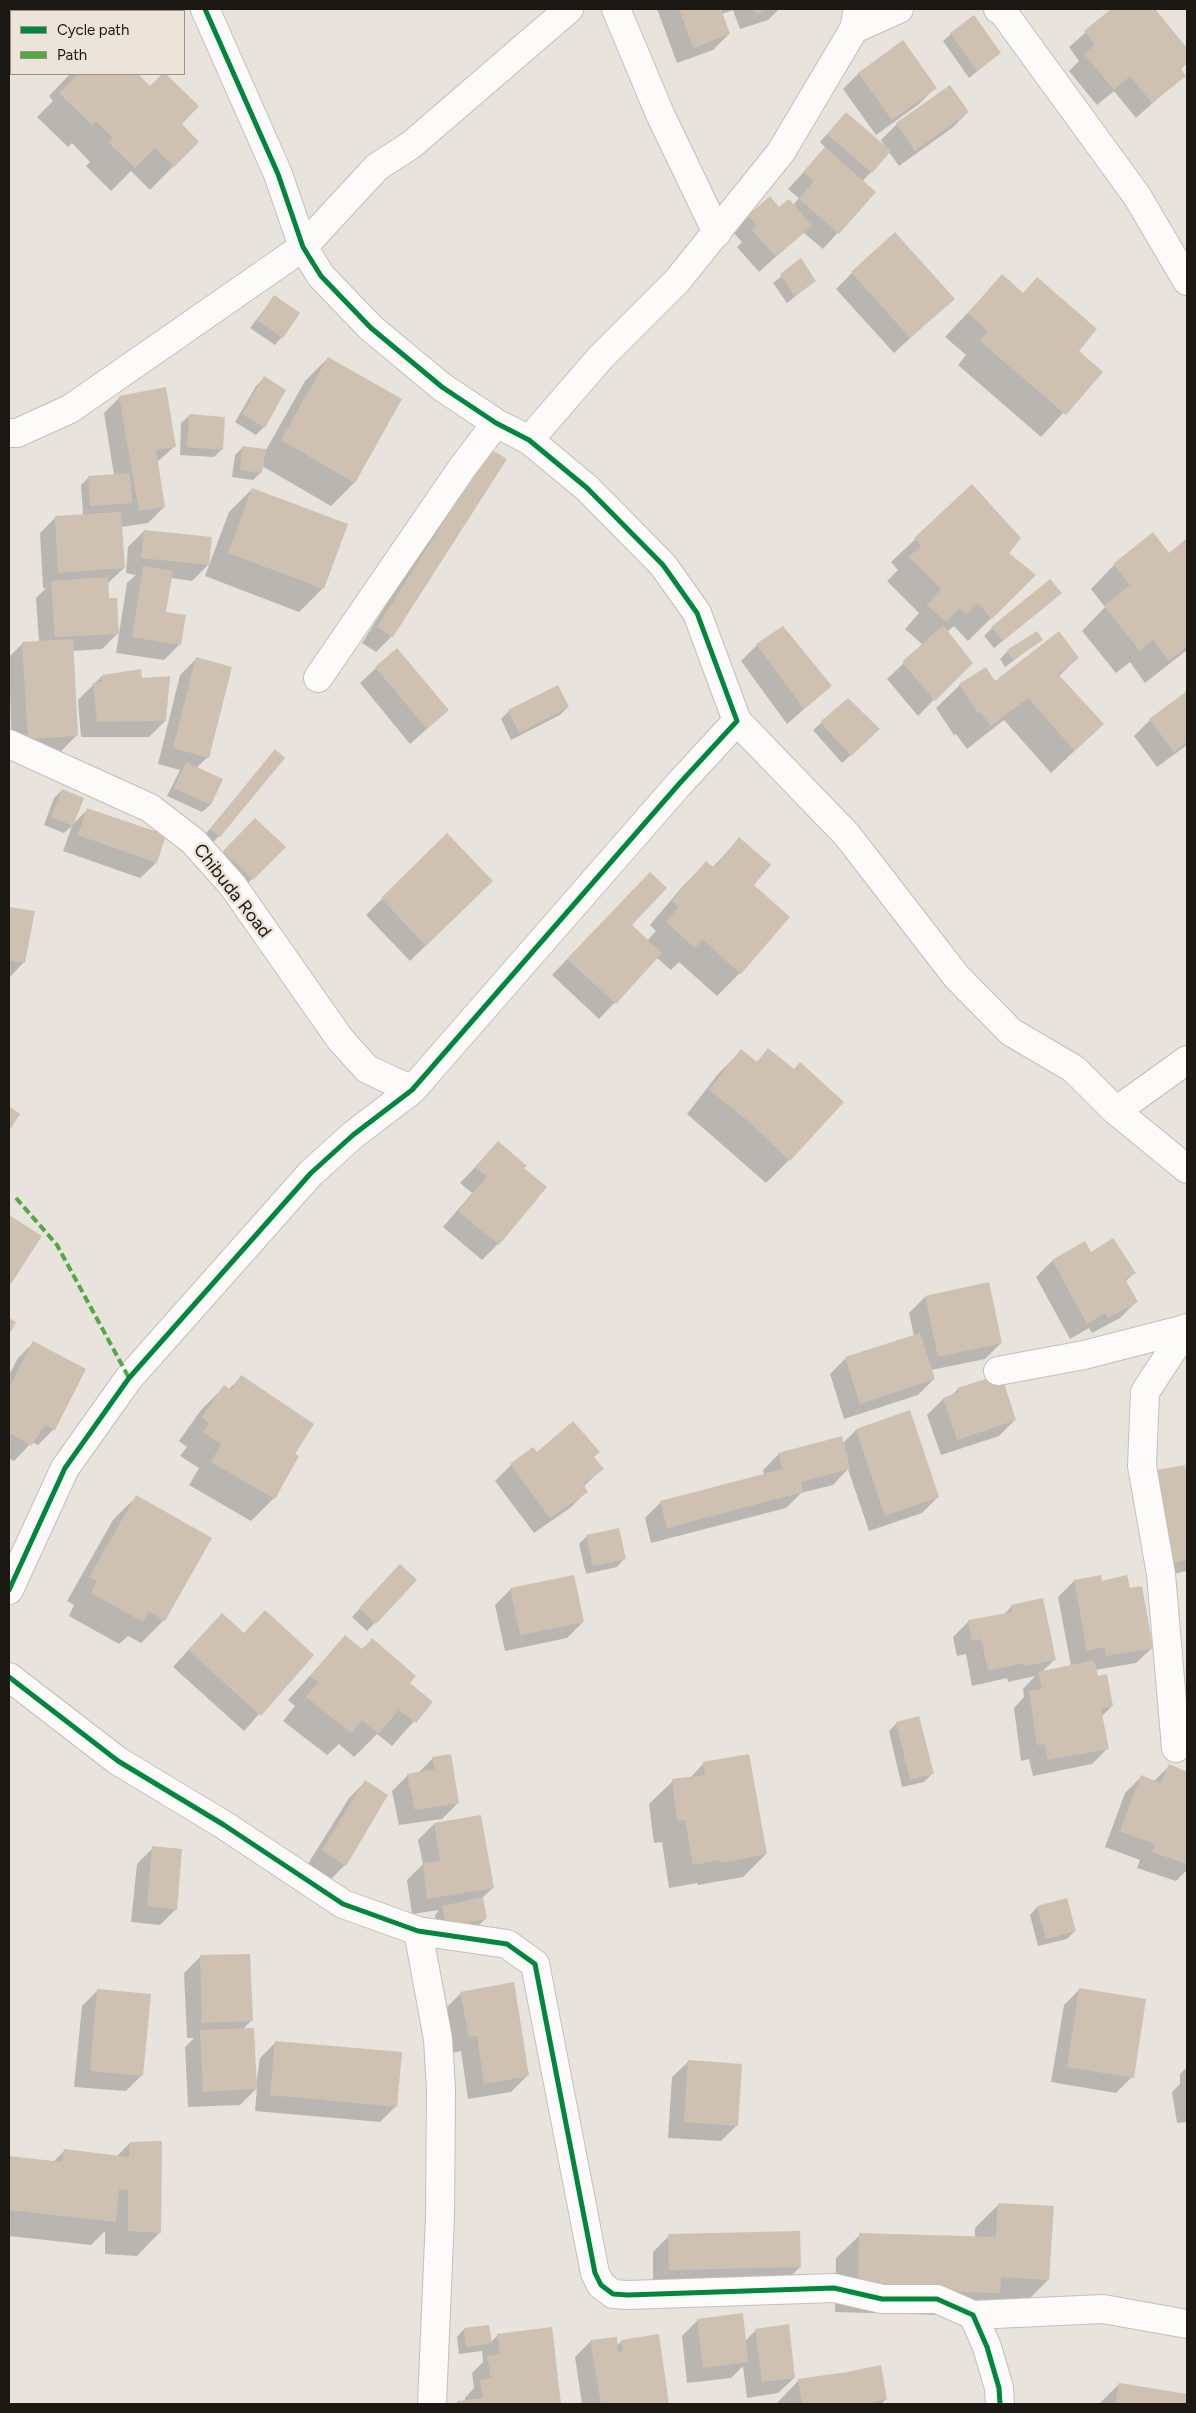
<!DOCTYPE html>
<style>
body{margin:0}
#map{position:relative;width:1196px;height:2413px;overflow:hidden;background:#e8e3dd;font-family:Figtree,sans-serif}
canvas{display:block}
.frame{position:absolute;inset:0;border:10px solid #1b1814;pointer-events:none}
.legend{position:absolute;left:10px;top:10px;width:175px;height:65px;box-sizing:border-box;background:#ece3d9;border:1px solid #98928a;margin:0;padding:6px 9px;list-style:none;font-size:15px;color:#1b1814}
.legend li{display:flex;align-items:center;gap:10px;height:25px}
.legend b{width:25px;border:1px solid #98928a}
</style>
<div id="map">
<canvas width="1196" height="2413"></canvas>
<div class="frame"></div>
<ul class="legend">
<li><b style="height:6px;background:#00873e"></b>Cycle path</li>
<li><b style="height:6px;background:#52a942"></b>Path</li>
</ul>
</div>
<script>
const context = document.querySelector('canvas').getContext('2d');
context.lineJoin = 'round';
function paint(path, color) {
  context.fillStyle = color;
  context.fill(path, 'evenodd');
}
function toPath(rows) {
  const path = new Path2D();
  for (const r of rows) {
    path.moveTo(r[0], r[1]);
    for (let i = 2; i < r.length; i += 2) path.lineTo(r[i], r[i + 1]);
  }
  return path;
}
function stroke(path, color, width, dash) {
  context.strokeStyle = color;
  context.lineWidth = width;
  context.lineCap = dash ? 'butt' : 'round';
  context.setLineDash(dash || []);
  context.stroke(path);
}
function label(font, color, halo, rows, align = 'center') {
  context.font = font + ' Figtree,sans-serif';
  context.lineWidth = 5;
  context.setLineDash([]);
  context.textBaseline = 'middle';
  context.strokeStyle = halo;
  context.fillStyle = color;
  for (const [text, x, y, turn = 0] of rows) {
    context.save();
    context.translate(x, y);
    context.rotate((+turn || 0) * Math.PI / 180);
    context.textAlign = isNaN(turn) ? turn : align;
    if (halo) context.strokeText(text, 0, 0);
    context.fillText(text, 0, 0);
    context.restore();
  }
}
paint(toPath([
 [30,9,48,9,46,11,32,11],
 [657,9,779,9,768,20,740,29,733,10,722,14,729,34,713,50,677,63],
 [1113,9,1153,9,1187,50,1187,63,1180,70,1184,75,1136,118,1114,91,1097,105,1069,71,1079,61,1069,47],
 [951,34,1000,53,969,78,943,41],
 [859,73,935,88,919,104,876,135,843,89],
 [70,74,136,74,150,88,164,74,197,106,180,124,197,142,150,190,131,171,111,191,86,166,90,162,72,143,68,147,37,117,53,101,49,96],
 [950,86,968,112,952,128,899,166,889,152,862,182,874,192,823,249,803,232,759,272,737,247,742,242,733,232,749,216,793,205,799,198,788,189,826,148,820,142,839,121,885,146,881,140,897,124],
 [801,260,815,281,787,303,773,283],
 [852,273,953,299,894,353,836,289],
 [1002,276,1022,294,1037,279,1077,351,1101,372,1041,437,958,365,966,355,945,337],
 [274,297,282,337,275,345,250,328],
 [328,358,401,400,354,483,331,506,262,466,261,472,253,480,232,477,235,455,243,447,266,450,305,381],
 [264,378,264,427,256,435,235,422,256,386],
 [120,397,175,446,156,463,164,507,148,523,121,527,124,568,107,584,108,599,118,633,102,649,72,651,76,736,60,752,12,754,9,657,23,643,39,642,36,598,46,588,43,588,40,533,56,517,83,515,81,485,89,477,114,475,104,413],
 [189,416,222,449,214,457,180,455,181,423],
 [490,450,392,636,376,652,362,643,474,466],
 [972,486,1007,553,1034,576,968,641,954,626,947,632,971,662,918,716,887,679,923,645,905,629,919,613,887,581,898,570,891,562],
 [252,489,323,588,299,612,205,576,229,512],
 [144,531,208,565,192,581,171,578,165,613,180,644,164,660,116,653,127,583,136,575,126,573,128,547],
 [1187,539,1187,650,1145,683,1130,662,1116,673,1082,631,1105,607,1091,589,1114,565,1169,555],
 [1052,601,994,648,984,636,992,628],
 [1041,640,1005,667,1000,659,1008,651],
 [757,645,831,686,787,724,741,661],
 [1078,658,1059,676,1103,724,1051,773,1004,720,967,749,956,734,954,735,936,708,960,685,995,683],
 [196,659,208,757,196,768,221,780,210,805,202,812,167,796,180,770,158,764,180,675],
 [376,668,448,710,410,744,360,683],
 [102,676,141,680,165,721,149,737,81,737,78,700],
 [1187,693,1187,745,1157,767,1134,736,1150,720],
 [568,707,560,715,511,740,501,719,509,711],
 [821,723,871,737,842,763,813,730],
 [268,759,219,836,211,844,203,837],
 [62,790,72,825,88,809,156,863,140,878,63,851,72,826,64,833,44,825,54,798],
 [239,836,284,847,236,895,209,868],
 [739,839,752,886,740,973,717,996,679,962,671,970,657,958,599,1019,552,975,634,889,630,925,647,941,656,931,650,925,683,886,706,863,712,868],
 [491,881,410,961,366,915,382,899],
 [9,908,33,912,24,962,9,978],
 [768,1050,789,1160,766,1183,687,1114,718,1074,741,1051,756,1063],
 [498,1143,523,1169,498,1244,482,1260,443,1227,472,1193,460,1183],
 [9,1216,40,1237,9,1285],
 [1085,1243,1091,1254,1134,1273,1125,1282,1136,1302,1120,1318,1092,1333,1089,1328,1070,1339,1036,1277,1052,1261],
 [925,1297,1001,1343,985,1359,931,1370,934,1379,918,1395,844,1419,830,1374,846,1358,914,1336,909,1313],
 [34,1342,54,1429,38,1445,32,1442,14,1461,9,1458,9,1375,18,1358],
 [241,1377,293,1454,274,1498,251,1521,189,1485,199,1468,180,1456,187,1447,179,1441,201,1410,224,1387,228,1390],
 [958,1389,1015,1420,999,1436,941,1455,927,1415,943,1399,951,1396],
 [856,1430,938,1497,922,1513,869,1531,848,1469,833,1485,801,1493,786,1508,651,1543,645,1518,661,1502,764,1476,763,1470,779,1454,842,1444],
 [537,1454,592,1457,602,1469,583,1487,586,1492,570,1508,534,1533,495,1481,511,1465],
 [1184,1466,1187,1485,1187,1579,1186,1571,1157,1578],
 [136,1497,164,1620,141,1643,128,1636,119,1644,69,1616,74,1605,67,1601,113,1520],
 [587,1536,624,1559,617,1567,586,1574,579,1544],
 [392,1573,415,1580,367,1631,352,1617],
 [1100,1576,1101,1583,1130,1589,1152,1648,1136,1663,1095,1670,1112,1706,1101,1717,1108,1748,1092,1764,1033,1776,1029,1759,1021,1761,1014,1708,1024,1697,1023,1689,1035,1676,1008,1682,1007,1678,972,1686,966,1654,957,1656,953,1637,969,1621,1003,1615,1012,1606,1054,1660,1042,1672,1071,1666,1058,1597,1074,1581],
 [511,1589,583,1622,567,1638,505,1651,495,1605],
 [206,1631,312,1655,244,1731,173,1667],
 [345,1637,361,1650,372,1640,408,1683,431,1702,392,1746,377,1734,354,1757,339,1744,327,1755,283,1721,295,1706,288,1700],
 [897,1723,932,1774,924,1782,902,1787,889,1731],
 [433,1758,458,1803,442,1819,399,1825,392,1791,408,1775,418,1773],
 [704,1763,766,1854,743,1877,698,1885,697,1883,669,1888,662,1842,654,1843,649,1804,673,1781,689,1779],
 [1169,1766,1187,1774,1187,1870,1176,1881,1137,1868,1140,1860,1105,1847,1125,1793,1141,1777,1154,1781],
 [365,1782,345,1865,329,1881,306,1867,349,1798],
 [434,1824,493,1888,482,1898,486,1918,478,1926,438,1934,435,1915,439,1910,412,1914,407,1880,423,1864,418,1840],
 [153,1848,176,1909,160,1925,131,1922,137,1864],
 [1037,1907,1075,1931,1067,1939,1038,1946,1030,1915],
 [200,1957,251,2021,243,2029,256,2085,260,2058,276,2042,396,2106,380,2122,255,2111,257,2088,240,2105,188,2107,185,2047,194,2038,187,2038,184,1973],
 [1080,1989,1132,2077,1116,2093,1051,2082,1064,2005],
 [98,1990,142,2075,126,2091,74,2087,82,2006],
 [461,1993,527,2076,511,2092,468,2099,461,2051,453,2053,445,2009],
 [688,2062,737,2125,721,2141,668,2138,672,2077],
 [1187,2067,1187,2122,1177,2123,1172,2092,1180,2084,1180,2074],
 [130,2143,160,2232,137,2256,105,2254,105,2231,91,2245,9,2236,9,2157,53,2162,65,2150,116,2157],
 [999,2204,1048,2280,1025,2303,976,2316,835,2312,836,2258,860,2235,975,2237,975,2228],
 [669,2236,800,2267,784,2283,653,2285,653,2252],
 [698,2320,745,2341,756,2330,794,2378,778,2393,747,2398,743,2366,731,2378,687,2383,682,2336],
 [551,2328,559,2404,455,2404,465,2401,465,2398,474,2388,472,2373,483,2362,482,2351,459,2354,457,2337,464,2329,491,2342,498,2335],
 [658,2336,667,2404,582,2404,575,2357,591,2341,616,2346,622,2341],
 [799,2380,886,2399,881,2404,776,2404],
 [1119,2384,1187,2395,1187,2404,1099,2404]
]), '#0003');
paint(toPath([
 [679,9,721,9,730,34,693,48],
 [755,9,771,9,756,14],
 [1111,9,1155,9,1187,48,1187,63,1181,69,1186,76,1152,103,1130,76,1114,90,1084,54,1095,45,1084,31],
 [974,15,1001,53,977,71,950,33],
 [903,40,937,88,892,120,858,73],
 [73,74,138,74,150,86,162,74,166,74,199,106,182,124,199,142,174,167,155,148,135,168,108,142,113,138,96,121,92,125,59,93,76,76],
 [950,85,969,112,915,151,896,123],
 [846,112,891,151,872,173,827,134],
 [825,147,876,192,839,234,799,199,814,181,803,172],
 [770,196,779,207,789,199,812,226,776,257,752,230,757,226,748,215],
 [895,232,955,299,910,338,851,272],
 [801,258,816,281,795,296,780,274],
 [1002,274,1023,293,1037,277,1097,329,1079,351,1103,372,1066,415,980,341,988,331,968,313],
 [274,295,300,313,283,338,257,320],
 [328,357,402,399,355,483,281,440],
 [264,376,286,390,265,428,242,414],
 [166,387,176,447,156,450,165,507,139,511,119,396],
 [189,414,225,417,223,450,187,447],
 [242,446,266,449,262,473,240,470],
 [490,449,507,459,393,637,377,627],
 [130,473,132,503,90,506,88,476],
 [972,484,1021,538,1009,553,1036,575,992,619,978,603,966,615,960,608,946,622,927,605,941,589,909,557,921,546,914,538],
 [252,488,348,524,324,589,228,553],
 [121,512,125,568,58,573,55,516],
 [144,530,212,537,209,565,141,558],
 [1153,532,1169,553,1187,538,1187,646,1169,661,1153,640,1140,651,1104,606,1130,585,1113,564],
 [143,566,173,571,166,612,186,615,181,645,132,637],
 [108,577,109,598,117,598,119,634,55,637,51,581],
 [1050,579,1062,593,1003,641,991,627],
 [943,625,973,663,935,701,902,662],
 [783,626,832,686,804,709,756,644],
 [1037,631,1043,640,1013,660,1007,650],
 [1059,631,1079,658,1058,674,1104,724,1075,751,1028,698,991,726,980,712,978,713,959,684,986,667,995,681],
 [73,639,78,736,28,739,22,642],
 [397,648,449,710,427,729,375,667],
 [196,657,232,667,209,758,173,748],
 [141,669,142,678,170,676,166,721,97,722,93,683,102,682,102,675],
 [558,685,569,707,519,733,508,710],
 [1187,691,1187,742,1174,752,1149,719],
 [848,698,880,729,851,756,820,722],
 [275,749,285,758,220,837,210,829],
 [186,762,223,779,211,805,174,788],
 [62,789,84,798,73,826,51,817],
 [87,808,166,835,157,863,78,835],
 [255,818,286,847,253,880,223,851],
 [447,833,493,881,426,946,381,898],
 [739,837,771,865,754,885,790,917,741,974,702,939,695,948,666,922,679,907,672,901,706,861,714,868],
 [650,872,667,888,632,925,662,953,616,1004,567,959],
 [9,907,35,911,25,963,9,960],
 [768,1048,794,1069,800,1062,844,1102,790,1161,748,1121,709,1090,741,1049,757,1062],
 [9,1106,20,1114,9,1131],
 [498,1141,527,1166,524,1168,547,1187,499,1245,458,1211,487,1176,475,1167],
 [9,1215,42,1236,9,1287],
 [1113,1238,1136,1273,1125,1279,1138,1302,1108,1318,1105,1313,1087,1324,1052,1260,1085,1241,1091,1252],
 [989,1282,1002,1343,938,1357,925,1296],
 [9,1318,16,1322,9,1335],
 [920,1333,935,1379,860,1404,845,1357],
 [33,1341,86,1369,55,1430,45,1425,31,1446,9,1432,9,1413,12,1408,9,1406,9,1388],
 [1001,1374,1016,1420,957,1440,943,1398,959,1392,957,1388],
 [241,1375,314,1424,295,1454,299,1456,275,1499,211,1462,221,1444,203,1432,209,1423,202,1417,224,1385,231,1390],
 [910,1410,939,1497,885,1516,856,1429],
 [573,1421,600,1452,594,1457,604,1469,583,1484,588,1492,550,1518,510,1464,533,1447,537,1452],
 [842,1436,850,1469,801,1482,803,1492,667,1528,660,1501,783,1469,778,1453],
 [1185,1465,1187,1478,1187,1560,1173,1563,1156,1470],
 [136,1495,212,1538,165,1621,149,1611,143,1622,91,1593,97,1581,89,1577],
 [619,1528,626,1559,593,1566,586,1535],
 [400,1564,417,1580,376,1624,359,1608],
 [574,1575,584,1622,520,1635,510,1588],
 [1101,1575,1102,1581,1127,1575,1130,1588,1142,1586,1153,1648,1106,1656,1104,1647,1087,1651,1074,1580],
 [1043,1598,1056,1660,1024,1666,1023,1663,988,1671,981,1639,972,1641,968,1620,1012,1612,1011,1605],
 [265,1610,314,1655,261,1716,188,1650,222,1613,244,1633],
 [345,1635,363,1650,372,1638,416,1676,410,1683,433,1702,416,1723,399,1710,378,1734,362,1720,351,1733,306,1697,318,1682,310,1676],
 [1094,1660,1098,1676,1107,1674,1113,1706,1101,1709,1109,1749,1048,1760,1045,1744,1037,1745,1029,1691,1042,1689,1038,1672],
 [919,1716,934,1774,910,1780,896,1722],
 [451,1754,459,1803,415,1810,407,1774,435,1769,432,1757],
 [749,1754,767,1854,721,1863,720,1860,693,1865,685,1820,677,1821,672,1779,705,1775,703,1762],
 [1169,1764,1187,1772,1187,1864,1152,1852,1155,1844,1120,1831,1141,1775,1161,1783],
 [365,1780,388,1795,346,1866,322,1850],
 [481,1815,494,1888,427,1899,423,1863,440,1861,434,1823],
 [152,1846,182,1849,177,1910,147,1906],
 [483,1897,487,1919,446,1927,442,1906],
 [1067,1898,1076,1931,1046,1939,1037,1906],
 [250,1954,253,2021,202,2023,200,1955],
 [514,1982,529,2076,484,2084,477,2036,469,2037,460,1992],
 [1079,1988,1146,1999,1134,2078,1067,2067],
 [97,1989,151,1994,143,2076,90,2071],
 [254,2028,257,2089,203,2092,200,2030],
 [275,2041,402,2052,397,2107,270,2095],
 [688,2060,742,2064,738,2126,684,2122],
 [162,2141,161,2233,128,2231,128,2190,119,2189,116,2222,9,2210,9,2156,62,2162,64,2149,129,2157,130,2142],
 [998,2203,1054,2206,1049,2280,1001,2277,1000,2293,858,2289,859,2233,996,2237],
 [800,2231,801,2267,669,2270,668,2234],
 [743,2313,748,2362,703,2368,697,2319],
 [789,2324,795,2378,762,2382,755,2329],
 [489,2325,492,2343,466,2347,464,2328],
 [552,2327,561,2404,457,2404,457,2401,483,2398,480,2380,491,2378,487,2356,500,2354,497,2334],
 [659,2334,669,2404,601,2404,590,2340,617,2337,618,2352,623,2351,621,2340],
 [881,2365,887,2399,874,2402,875,2404,802,2404,798,2379,847,2372],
 [1119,2383,1187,2394,1187,2404,1115,2404]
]), '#cec1b2');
const minor = toPath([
 [616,9,660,114,717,233],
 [998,9,1003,12,1137,196,1187,281],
 [854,29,899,9],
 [9,433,17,433,70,409,303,247,377,167,411,145,569,9],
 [529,440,601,357,677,281,781,152,854,29,858,9],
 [318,678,462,468,496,423],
 [737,721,847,835,956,976,1011,1032,1074,1069,1116,1111,1187,1169],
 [9,744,150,808,193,841,233,886,340,1039,367,1069,412,1090],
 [1116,1111,1187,1060],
 [998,1371,1084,1355,1185,1329],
 [9,1590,65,1468,129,1378,311,1173,353,1135,412,1090,679,784,737,721,697,613,663,565,587,488,529,440,496,423,442,387,371,328,321,276,303,247,278,174,205,9],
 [9,1677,118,1761,224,1825,343,1904,418,1931,507,1944,535,1964,595,2273,601,2285,613,2294,628,2295,834,2288,882,2299,937,2299,973,2315,987,2347,999,2388,1000,2404],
 [1176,1748,1161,1574,1142,1466,1145,1392,1187,1328],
 [418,1931,438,2039,441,2089,440,2217,432,2404],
 [973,2315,1103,2309,1187,2324]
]);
stroke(minor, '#c2bfbb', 30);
stroke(minor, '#fcfbfa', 28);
stroke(toPath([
 [16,1198,57,1245,129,1378]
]), '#52a942', 4, [8, 4]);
stroke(toPath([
 [9,1590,65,1468,129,1378,311,1173,353,1135,412,1090,679,784,737,721,697,613,663,565,587,488,529,440,496,423,442,387,371,328,321,276,303,247,278,174,205,9],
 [9,1677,118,1761,224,1825,343,1904,418,1931,507,1944,535,1964,595,2273,601,2285,613,2294,628,2295,834,2288,882,2299,937,2299,973,2315,987,2347,999,2388,1000,2404]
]), '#00873e', 5);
label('18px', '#1b1814', '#ece3d9', [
 ["Chibuda Road",232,891,52]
]);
</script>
